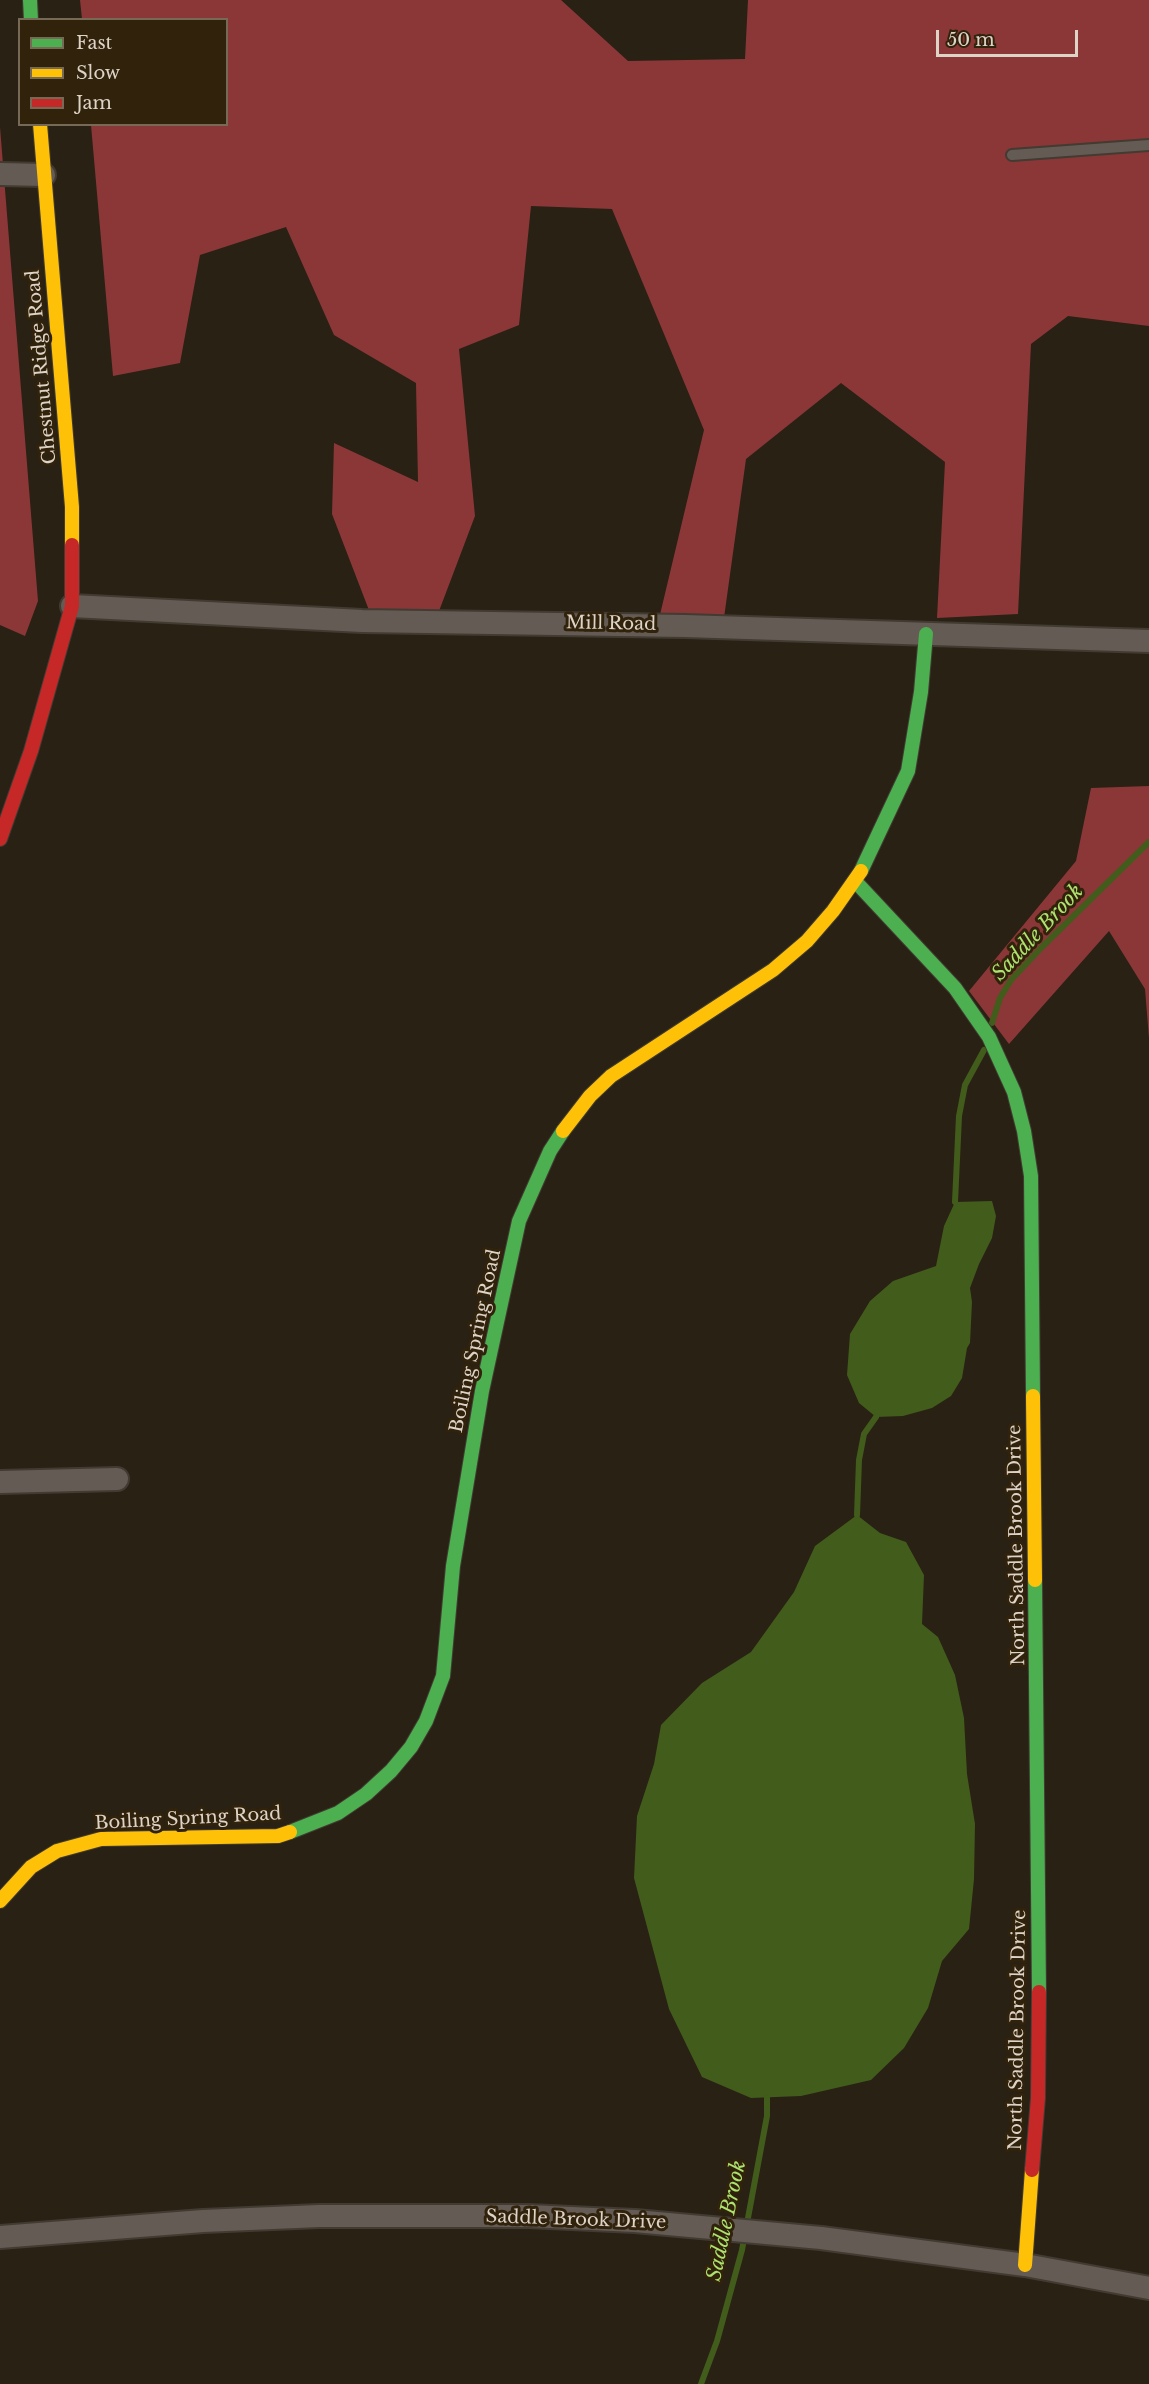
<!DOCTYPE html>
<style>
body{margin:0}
#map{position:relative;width:1149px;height:2384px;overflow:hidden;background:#292114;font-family:"Libre Baskerville",serif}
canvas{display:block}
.legend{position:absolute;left:18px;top:18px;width:210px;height:108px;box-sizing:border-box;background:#31220c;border:2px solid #766956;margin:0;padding:8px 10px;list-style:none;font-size:18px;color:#ddd3c6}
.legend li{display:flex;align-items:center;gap:12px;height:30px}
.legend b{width:30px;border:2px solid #766956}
.scale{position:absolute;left:936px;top:30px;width:142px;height:27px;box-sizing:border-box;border:3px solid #ddd3c6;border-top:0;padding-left:8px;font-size:18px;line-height:21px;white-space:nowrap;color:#ddd3c6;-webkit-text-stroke:4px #31220c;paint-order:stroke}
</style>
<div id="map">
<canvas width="1149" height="2384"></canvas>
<ul class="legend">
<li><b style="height:8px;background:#4caf50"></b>Fast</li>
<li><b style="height:8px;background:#ffc107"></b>Slow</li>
<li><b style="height:8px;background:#c62828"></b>Jam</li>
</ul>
<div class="scale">50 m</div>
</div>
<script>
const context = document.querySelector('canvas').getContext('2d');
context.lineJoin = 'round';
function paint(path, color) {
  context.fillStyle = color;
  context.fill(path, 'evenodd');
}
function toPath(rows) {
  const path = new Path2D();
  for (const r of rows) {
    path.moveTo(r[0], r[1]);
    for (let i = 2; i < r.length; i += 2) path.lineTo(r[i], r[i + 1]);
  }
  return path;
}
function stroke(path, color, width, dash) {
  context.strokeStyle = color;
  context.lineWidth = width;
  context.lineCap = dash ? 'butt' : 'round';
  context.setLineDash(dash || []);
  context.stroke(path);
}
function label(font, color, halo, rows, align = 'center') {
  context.font = font + ' "Libre Baskerville",serif';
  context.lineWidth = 6;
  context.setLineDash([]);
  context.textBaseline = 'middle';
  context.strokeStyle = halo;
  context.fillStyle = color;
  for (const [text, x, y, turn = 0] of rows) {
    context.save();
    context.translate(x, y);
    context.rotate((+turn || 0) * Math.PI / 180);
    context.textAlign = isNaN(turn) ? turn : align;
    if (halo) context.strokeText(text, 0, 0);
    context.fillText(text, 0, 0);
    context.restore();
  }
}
paint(toPath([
 [80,0,561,0,628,61,745,59,748,0,1149,0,1149,326,1068,316,1031,344,1018,614,937,618,945,462,841,383,746,459,723,625,658,623,704,430,612,209,531,206,519,325,459,349,475,516,436,619,372,618,332,514,334,443,418,482,416,383,334,335,286,227,200,255,180,363,113,376,91,125,226,124,226,20,82,19],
 [0,127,38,601,25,636,0,625],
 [1149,786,1149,1038,1145,989,1109,931,1009,1044,969,991,1076,861,1091,788]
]), '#8b3738');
paint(toPath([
 [992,1201,996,1216,992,1238,979,1264,970,1288,972,1302,970,1343,967,1348,962,1378,951,1396,932,1408,903,1416,876,1417,859,1403,847,1375,850,1334,870,1301,893,1281,936,1266,944,1226,955,1202],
 [857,1515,880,1533,906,1542,924,1575,922,1624,938,1637,955,1675,964,1718,967,1774,975,1824,974,1879,969,1929,942,1961,928,2008,904,2048,871,2080,801,2096,751,2098,702,2077,669,2009,634,1878,637,1816,654,1764,661,1725,702,1683,751,1652,794,1592,815,1546]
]), '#425c1c');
stroke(toPath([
 [992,1023,1000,998,1011,980,1042,947,1149,842],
 [955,1202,959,1116,965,1085,984,1050],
 [857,1515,859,1460,864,1434,876,1417],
 [701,2384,717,2341,742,2250,767,2116,767,2098]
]), '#425c1c', 6);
const lane = toPath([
 [1012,155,1149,145]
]);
const street = toPath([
 [0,174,44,175],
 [72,606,362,621,685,626,1149,641],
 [0,1482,117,1479],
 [0,2237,203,2221,319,2216,529,2216,635,2221,821,2238,1025,2265,1149,2288]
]);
const fast = toPath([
 [30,0,31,20],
 [861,871,908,771,921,692,926,634],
 [855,881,955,988,989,1037,1014,1092,1024,1131,1031,1176,1033,1396],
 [1035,1580,1039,1992],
 [290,1832,338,1813,366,1794,391,1771,411,1747,426,1721,443,1676,453,1566,482,1391,519,1221,550,1151,563,1131]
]);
const slow = toPath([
 [40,124,72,507,72,545],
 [563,1131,590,1096,611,1076,773,970,807,941,833,911,861,871],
 [1033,1396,1035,1580],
 [0,1901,31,1867,57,1851,101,1839,278,1836,290,1832],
 [1025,2265,1032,2170]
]);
const jam = toPath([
 [0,839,31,751,72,606,72,545],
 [1032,2170,1038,2098,1039,1992]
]);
stroke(lane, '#423b32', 14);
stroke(street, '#423b32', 26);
stroke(fast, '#423b32', 16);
stroke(slow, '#423b32', 16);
stroke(jam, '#423b32', 16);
stroke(lane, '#645c54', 10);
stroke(street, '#645c54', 22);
stroke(fast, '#4caf50', 14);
stroke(slow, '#ffc107', 14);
stroke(jam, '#c62828', 14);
label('18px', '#ddd3c6', '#31220c', [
 ["Chestnut Ridge Road",42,367,-95],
 ["Mill Road",611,624,1],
 ["Boiling Spring Road",476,1341,-78],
 ["North Saddle Brook Drive",1017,1545,-91],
 ["Boiling Spring Road",188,1819,-3],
 ["North Saddle Brook Drive",1018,2030,-89],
 ["Saddle Brook Drive",576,2220,2]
]);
label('italic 20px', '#ace26d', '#31220c', [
 ["Saddle Brook",1038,933,-47],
 ["Saddle Brook",727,2221,-78]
]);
</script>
